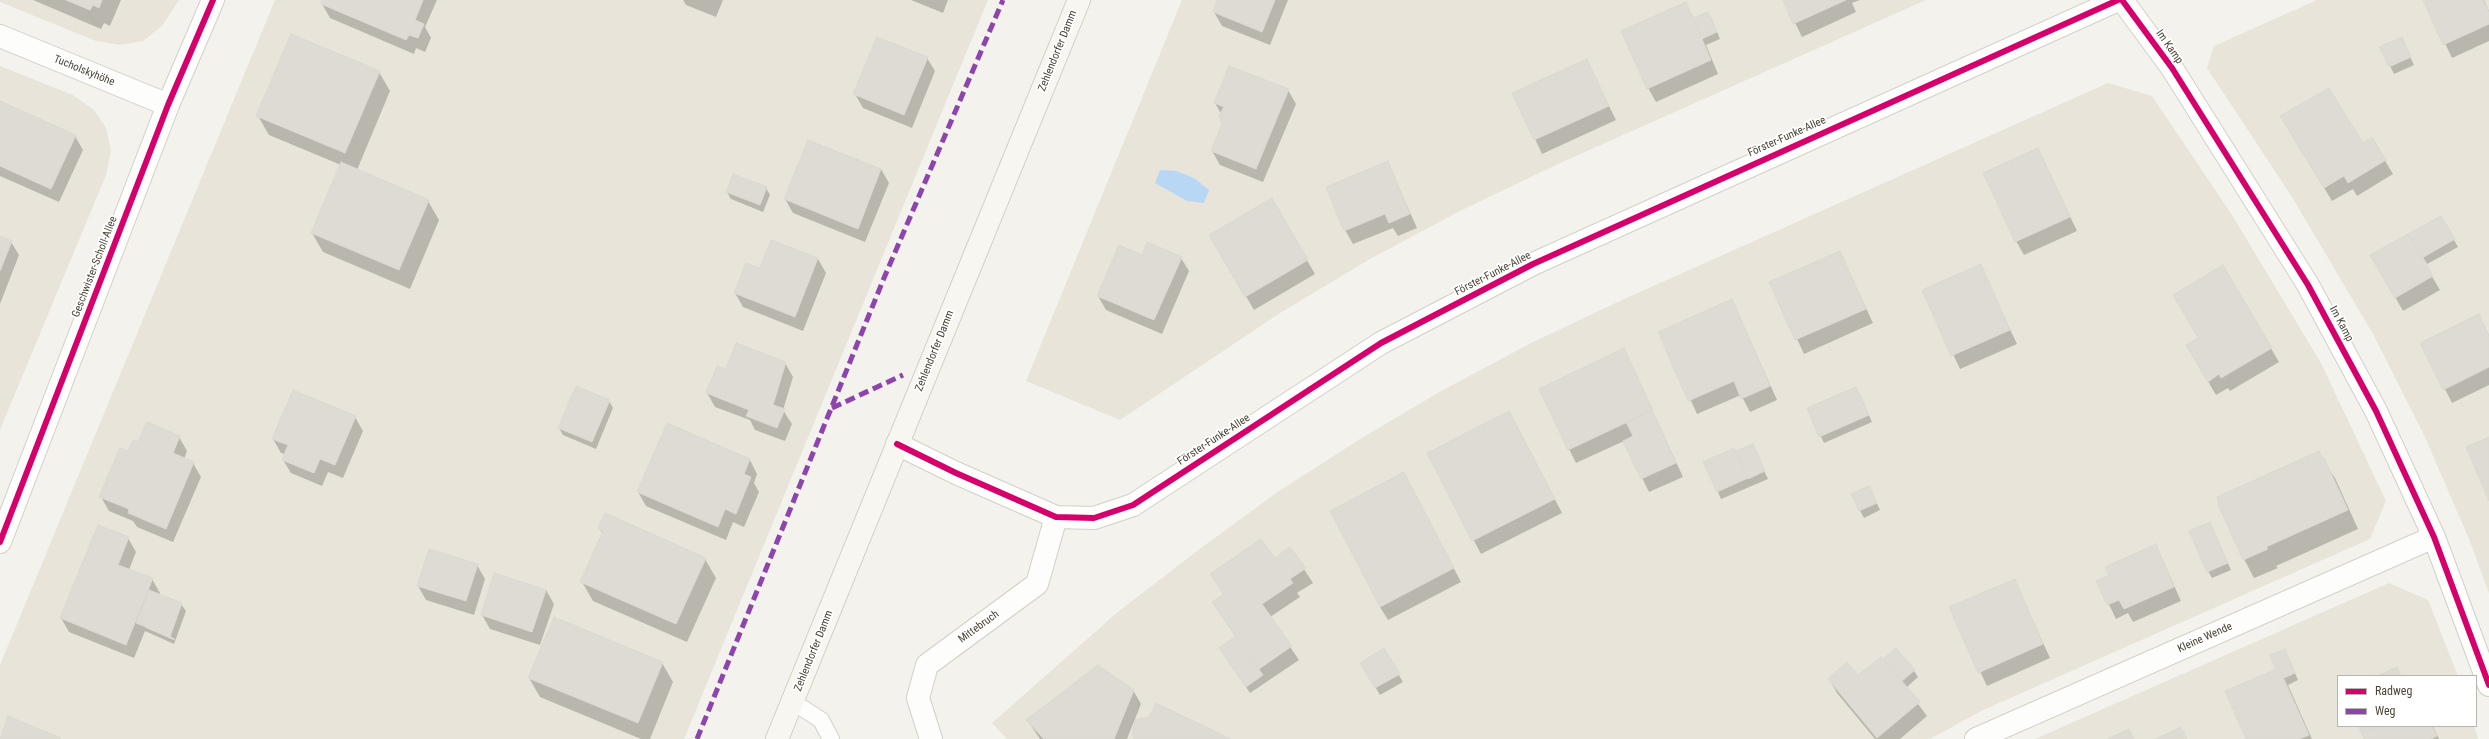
<!DOCTYPE html>
<meta charset="utf-8">
<style>
body{margin:0}
#map{position:relative;width:2489px;height:739px;overflow:hidden;background:#f3f2ec;font-family:"Roboto Condensed",sans-serif}
canvas{display:block}
.legend{position:absolute;left:2337px;top:675px;width:140px;height:52px;box-sizing:border-box;background:#fff;border:1px solid #b7b5af;margin:0;padding:5px 7px;list-style:none;font-size:12px;color:#4b4536}
.legend li{display:flex;align-items:center;gap:8px;height:20px}
.legend b{width:20px;border:1px solid #b7b5af}
</style>
<div id="map">
<canvas width="2489" height="739"></canvas>
<ul class="legend">
<li><b style="height:5px;background:#d6006c"></b>Radweg</li>
<li><b style="height:5px;background:#8e44ad"></b>Weg</li>
</ul>
</div>
<script>
const context = document.querySelector('canvas').getContext('2d');
context.lineJoin = 'round';
function paint(path, color) {
  context.fillStyle = color;
  context.fill(path, 'evenodd');
}
function toPath(rows) {
  const path = new Path2D();
  for (const r of rows) {
    path.moveTo(r[0], r[1]);
    for (let i = 2; i < r.length; i += 2) path.lineTo(r[i], r[i + 1]);
  }
  return path;
}
function stroke(path, color, width, dash) {
  context.strokeStyle = color;
  context.lineWidth = width;
  context.lineCap = dash ? 'butt' : 'round';
  context.setLineDash(dash || []);
  context.stroke(path);
}
function label(font, color, halo, rows, align = 'center') {
  context.font = font + ' "Roboto Condensed",sans-serif';
  context.lineWidth = 3.5;
  context.setLineDash([]);
  context.textBaseline = 'middle';
  context.strokeStyle = halo;
  context.fillStyle = color;
  for (const [text, x, y, turn = 0] of rows) {
    context.save();
    context.translate(x, y);
    context.rotate((+turn || 0) * Math.PI / 180);
    context.textAlign = isNaN(turn) ? turn : align;
    if (halo) context.strokeText(text, 0, 0);
    context.fillText(text, 0, 0);
    context.restore();
  }
}
paint(toPath([
 [0,0,179,0,162,26,143,41,120,45,96,41,0,2],
 [275,0,988,0,684,739,0,739,0,665],
 [1182,0,1926,0,1558,164,1462,210,1370,259,1280,313,1120,420,1026,381],
 [2317,0,2489,0,2489,593,2469,539,2424,435,2373,334,2292,197,2207,68,2214,46],
 [0,66,73,95,94,110,106,128,111,151,106,175,0,430],
 [2108,83,2152,96,2232,215,2321,363,2386,501,2370,539,1981,711,1930,739,1007,739,992,723,1119,611,1197,551,1276,493,1360,439,1443,390,1529,344,1622,300],
 [2389,583,2428,600,2458,676,2338,676,2338,726,2474,726,2478,739,2035,739]
]), '#e8e4d9');
paint(toPath([
 [1160,170,1176,171,1194,178,1209,190,1204,203,1187,201,1155,183]
]), '#b8d7f5');
paint(toPath([
 [33,0,121,0,110,26,104,23,101,29],
 [323,0,437,0,425,27,431,38,425,52,416,48,414,54,330,18,322,4],
 [683,0,723,0,716,17,686,5],
 [911,0,948,0,943,13],
 [1219,0,1288,0,1270,45,1222,26,1214,12],
 [1784,0,1860,0,1852,3,1856,12,1802,37],
 [2424,0,2484,0,2489,11,2489,41,2452,58],
 [1686,4,1694,19,1708,13,1712,20,1720,39,1706,45,1718,74,1656,102,1648,88],
 [2405,46,2414,65,2394,74,2381,48],
 [927,58,935,71,912,128,863,108,855,94],
 [1586,60,1616,120,1542,154,1514,93],
 [379,72,390,91,357,170,428,201,439,220,410,289,323,252,312,233,341,165,269,135,258,116],
 [1288,90,1296,104,1263,182,1220,165,1212,151,1223,124,1221,114,1215,103],
 [0,102,75,136,83,150,59,202,0,176],
 [2289,130,2362,145,2372,139,2393,174,2357,196,2353,189,2332,201],
 [2038,149,2077,231,2024,255,2016,241],
 [1388,163,1417,228,1398,236,1393,228,1353,244,1345,230],
 [881,169,889,183,865,242,793,213,785,199],
 [766,188,770,195,763,212,731,199,727,192],
 [1272,200,1315,274,1254,310,1211,236],
 [2441,217,2458,247,2427,264,2417,247,2415,248,2440,290,2403,311,2372,256],
 [0,237,11,242,19,255,0,304],
 [1840,252,1873,323,1804,354,1771,282],
 [1142,256,1181,258,1189,271,1162,334,1106,310,1098,296],
 [818,259,826,273,803,331,743,307,735,293,760,269],
 [1980,266,2017,344,1960,369,1923,291],
 [2223,267,2279,362,2230,391,2228,388,2216,395,2195,359,2199,339],
 [1732,300,1777,400,1750,412,1741,395,1697,414,1660,332],
 [2478,316,2489,335,2489,385,2452,403,2422,343],
 [1624,350,1683,477,1649,492,1624,441,1576,463,1569,449],
 [785,363,793,377,783,410,792,424,785,441,755,430,750,420,715,407,707,393,726,371],
 [1860,395,1872,422,1824,443,1808,409],
 [609,401,613,408,596,449,563,435,559,428],
 [355,417,363,431,343,478,328,472,322,486,291,473,283,460,285,454,281,453,273,439],
 [1517,426,1562,513,1481,554,1428,454],
 [179,437,187,451,184,459,193,463,201,477,173,542,137,527,133,521,109,511,101,497,138,443],
 [1752,445,1768,479,1721,499,1705,462],
 [2322,459,2335,478,2358,529,2276,566,2278,568,2254,578,2244,559],
 [750,460,757,474,754,483,759,492,744,527,733,522,726,540,646,506,638,492],
 [1411,487,1461,582,1388,620,1380,607],
 [1852,495,1873,495,1880,510,1864,518],
 [98,526,128,538,136,552,129,570,152,579,160,593,159,595,181,604,186,611,174,644,145,631,134,658,69,632,61,618],
 [146,626,175,639,174,640,146,628],
 [599,528,705,559,716,578,687,642,593,601,582,582,603,534],
 [2213,530,2231,570,2212,578,2208,571],
 [2156,545,2181,601,2133,622,2128,613,2116,619,2098,582,2110,576],
 [1290,548,1313,583,1297,593,1300,597,1270,617,1299,660,1250,693,1220,648,1236,637,1213,603,1224,595,1212,575,1275,559],
 [477,565,485,579,474,615,426,600,418,586],
 [2014,580,2050,658,1987,686,1950,608],
 [546,590,554,604,540,645,490,629,482,615],
 [1384,650,1403,682,1380,695,1361,663],
 [2272,656,2288,657,2298,680,2288,685,2312,739,2247,739,2277,670],
 [662,663,673,682,650,739,641,739,540,697,529,678],
 [1887,664,1914,671,1918,677,1906,688,1927,716,1900,739,1875,739,1837,693,1829,679,1858,677],
 [1133,690,1141,704,1127,739,1040,739,1027,720],
 [2359,726,2433,726,2439,739,2365,739]
]), '#0003');
const building = toPath([
 [66,0,102,0,99,8,93,5,90,10,66,0],
 [322,0,423,0,415,20,424,24,418,38,409,35,406,40,321,4,322,0],
 [1217,0,1275,0,1262,32,1213,12,1217,0],
 [1783,0,1846,0,1793,24,1783,0],
 [2423,0,2483,0,2489,12,2489,24,2443,45,2423,0],
 [1686,2,1711,60,1647,89,1621,31,1686,2],
 [1708,12,1717,32,1702,39,1693,18,1708,12],
 [291,34,380,71,345,153,256,116,291,34],
 [877,37,928,57,904,115,853,94,877,37],
 [2402,37,2411,57,2389,67,2379,47,2402,37],
 [1587,59,1609,106,1534,140,1512,93,1587,59],
 [1229,66,1289,89,1256,169,1211,151,1222,124,1219,115,1224,107,1214,103,1229,66],
 [2329,88,2363,143,2372,137,2386,160,2348,183,2344,176,2324,188,2280,116,2329,88],
 [0,101,76,135,51,189,0,166,0,101],
 [808,140,881,169,858,229,784,199,808,140],
 [2038,148,2070,217,2015,242,1983,173,2038,148],
 [1388,161,1410,214,1389,223,1385,214,1344,231,1326,187,1388,161],
 [341,162,429,200,399,270,311,233,341,162],
 [733,174,767,187,760,205,726,192,733,174],
 [1272,198,1308,260,1245,297,1209,235,1272,198],
 [2441,216,2455,239,2422,258,2408,234,2441,216],
 [2408,234,2433,276,2395,298,2370,255,2408,234],
 [0,236,12,241,0,271,0,236],
 [771,240,818,258,795,317,734,293,746,263,760,268,771,240],
 [1147,242,1182,257,1154,320,1097,296,1119,245,1142,255,1147,242],
 [1840,251,1866,309,1795,340,1769,282,1840,251],
 [1981,264,2010,330,1951,356,1922,290,1981,264],
 [2223,265,2272,348,2221,378,2219,374,2208,382,2186,345,2198,338,2173,295,2223,265],
 [1732,299,1770,386,1741,399,1734,381,1688,401,1658,332,1732,299],
 [2479,314,2489,336,2489,367,2443,390,2420,343,2479,314],
 [736,343,786,362,773,405,785,409,777,428,746,416,749,410,706,393,717,366,726,369,736,343],
 [1624,348,1653,410,1568,450,1539,389,1624,348],
 [576,386,610,400,592,442,558,428,576,386],
 [1856,387,1869,415,1819,437,1807,408,1856,387],
 [293,390,356,416,335,465,320,459,314,473,282,460,288,445,272,439,293,390],
 [1652,410,1676,463,1641,479,1623,441,1633,436,1626,422,1652,410],
 [1509,411,1555,499,1472,541,1427,453,1509,411],
 [147,422,180,436,173,453,194,462,166,529,128,513,129,509,99,497,120,448,128,451,133,440,138,442,147,422],
 [667,423,750,459,744,474,751,477,736,514,725,509,718,527,637,492,667,423],
 [2489,437,2489,501,2466,447,2489,437],
 [1753,444,1765,471,1748,479,1736,451,1753,444],
 [1734,448,1748,478,1717,492,1703,462,1734,448],
 [2319,451,2322,458,2324,458,2348,510,2266,547,2268,549,2243,560,2218,504,2219,504,2217,497,2319,451],
 [1404,472,1454,568,1380,607,1330,511,1404,472],
 [1869,486,1877,503,1859,511,1851,494,1869,486],
 [605,513,706,558,676,624,580,582,603,531,598,528,605,513],
 [2210,522,2228,563,2207,572,2189,531,2210,522],
 [98,525,129,537,118,565,153,578,126,645,60,618,98,525],
 [1261,539,1275,558,1290,547,1306,568,1290,579,1293,583,1262,604,1292,646,1259,669,1212,602,1224,594,1210,574,1261,539],
 [2156,544,2174,587,2124,609,2119,600,2107,605,2096,581,2109,575,2105,567,2156,544],
 [429,549,478,564,466,601,417,586,429,549],
 [494,573,546,590,532,632,481,615,494,573],
 [2015,579,2043,644,1978,673,1949,607,2015,579],
 [149,590,182,603,170,637,136,623,149,590],
 [554,617,663,662,638,723,528,678,554,617],
 [1236,636,1263,675,1246,687,1219,648,1236,636],
 [1384,648,1400,674,1375,688,1360,663,1384,648],
 [1896,648,1915,670,1902,681,1883,659,1896,648],
 [2285,649,2295,673,2284,678,2279,668,2276,669,2270,655,2285,649],
 [1881,657,1920,702,1877,738,1828,679,1847,662,1858,675,1881,657],
 [1098,665,1134,690,1114,739,1044,739,1026,720,1098,665],
 [2397,667,2401,676,2377,676,2397,667],
 [2279,668,2309,735,2299,739,2246,739,2225,691,2279,668],
 [1156,703,1231,739,1134,739,1132,734,1135,720,1149,717,1156,703],
 [8,716,61,738,60,739,0,739,8,716],
 [2358,726,2379,726,2362,734,2358,726],
 [2379,726,2432,726,2437,736,2431,739,2364,739,2362,734,2379,726],
 [2181,727,2187,739,2155,739,2181,727],
 [2129,729,2134,739,2107,739,2129,729]
]);
paint(building, '#dddbd4');
stroke(building, '#dcd9d1', 1);
const service = toPath([
 [793,702,821,720,831,739]
]);
const minor = toPath([
 [2122,0,2172,68,2308,285,2376,411,2434,537,2489,685],
 [0,36,168,105],
 [0,542,168,105,213,0],
 [931,739,918,698,927,665,1037,584,1056,517],
 [1976,739,2434,537]
]);
const tertiary = toPath([
 [897,444,956,473,1056,517,1094,518,1133,505,1381,343,1533,264,2118,0]
]);
const secondary = toPath([
 [777,739,1079,0]
]);
stroke(service, '#d1d0c9', 18);
stroke(minor, '#d1d0c9', 24);
stroke(tertiary, '#d1d0c9', 24);
stroke(secondary, '#d3d0c2', 24);
stroke(service, '#fdfdfc', 16);
stroke(minor, '#fdfdfc', 22);
stroke(tertiary, '#fdfdfc', 22);
stroke(secondary, '#f7f6f0', 22);
stroke(toPath([
 [832,408,903,375],
 [697,739,884,278,1003,0]
]), '#8e44ad', 5, [10, 5]);
stroke(toPath([
 [2122,0,2172,68,2308,285,2376,411,2434,537,2489,685],
 [897,444,956,473,1056,517,1094,518,1133,505,1381,343,1533,264,2118,0],
 [0,542,168,105,213,0]
]), '#d6006c', 6);
label('11px', '#4b4536', '#fff', [
 ["Im Kamp",2169,47,55],
 ["Zehlendorfer Damm",1058,51,-68],
 ["Tucholskyhöhe",84,71,22],
 ["Förster-Funke-Allee",1787,137,-24],
 ["Geschwister-Scholl-Allee",95,267,-69],
 ["Förster-Funke-Allee",1493,274,-27],
 ["Im Kamp",2341,324,62],
 ["Zehlendorfer Damm",935,351,-68],
 ["Förster-Funke-Allee",1214,440,-33],
 ["Mittebruch",979,627,-36],
 ["Kleine Wende",2205,638,-24],
 ["Zehlendorfer Damm",814,651,-68]
]);
</script>
